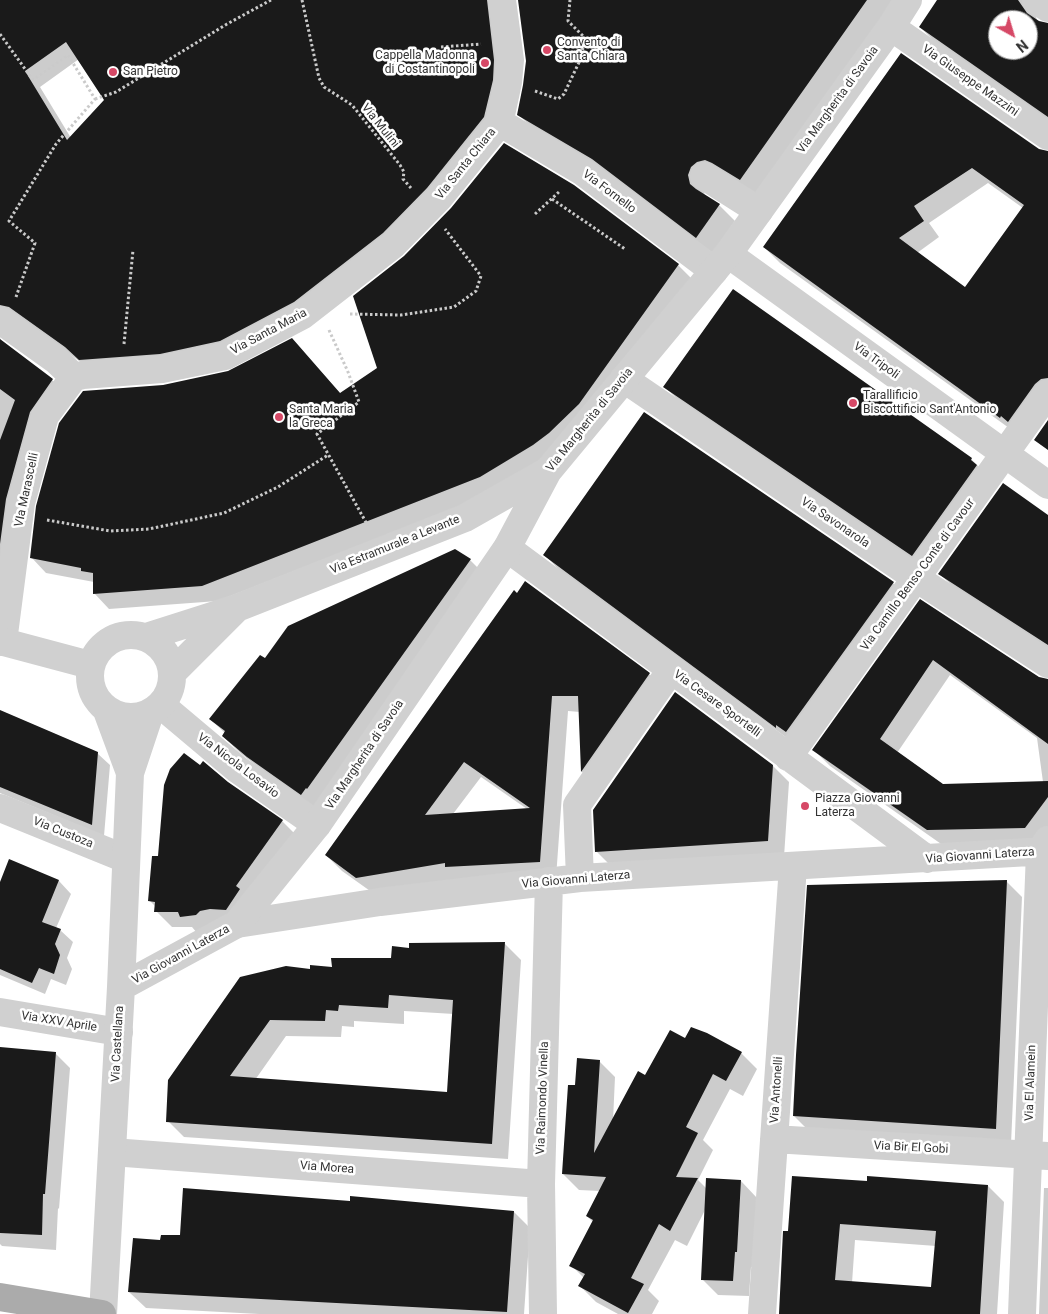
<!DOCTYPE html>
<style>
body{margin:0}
#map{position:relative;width:1048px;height:1314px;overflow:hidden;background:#fff;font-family:Roboto,sans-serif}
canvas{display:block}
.north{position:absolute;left:988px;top:10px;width:50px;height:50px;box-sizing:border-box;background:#fff;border:1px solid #adadad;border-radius:50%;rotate:141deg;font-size:14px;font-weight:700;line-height:20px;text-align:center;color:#333}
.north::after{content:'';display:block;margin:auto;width:18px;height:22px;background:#d64866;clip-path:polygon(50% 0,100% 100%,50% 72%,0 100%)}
</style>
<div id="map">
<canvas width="1048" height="1314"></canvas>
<div class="north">N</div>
</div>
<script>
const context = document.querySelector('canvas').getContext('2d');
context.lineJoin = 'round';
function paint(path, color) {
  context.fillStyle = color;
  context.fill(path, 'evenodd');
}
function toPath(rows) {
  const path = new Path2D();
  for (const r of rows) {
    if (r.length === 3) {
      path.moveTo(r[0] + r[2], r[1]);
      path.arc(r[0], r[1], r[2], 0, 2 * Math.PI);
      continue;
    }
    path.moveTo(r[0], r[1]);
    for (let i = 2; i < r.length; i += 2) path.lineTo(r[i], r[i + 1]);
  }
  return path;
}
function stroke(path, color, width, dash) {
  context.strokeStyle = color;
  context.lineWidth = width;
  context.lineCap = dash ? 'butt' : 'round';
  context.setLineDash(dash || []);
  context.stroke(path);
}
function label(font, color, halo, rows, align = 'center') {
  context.font = font + ' Roboto,sans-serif';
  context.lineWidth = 5;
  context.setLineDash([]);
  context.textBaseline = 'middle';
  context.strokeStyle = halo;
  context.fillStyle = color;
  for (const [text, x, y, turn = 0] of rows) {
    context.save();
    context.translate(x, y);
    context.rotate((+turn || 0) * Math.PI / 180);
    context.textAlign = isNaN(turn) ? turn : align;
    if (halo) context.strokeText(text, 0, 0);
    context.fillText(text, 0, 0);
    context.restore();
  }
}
paint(toPath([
 [0,0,516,0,508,3,510,77,443,203,236,356,82,363,26,323,0,334],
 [79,59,106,100,71,138,40,87],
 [519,0,894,0,756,195,704,191,705,197,719,205,735,221,713,253,534,130,518,114,525,84,527,58],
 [939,0,1048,0,1036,16,1037,21,1048,25,1048,121,936,43,920,27],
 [998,20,1028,20,1028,50,998,50],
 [901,55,1039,150,1048,153,1048,404,1016,433,780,263,764,247],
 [988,183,1023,208,965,288,917,253,939,237,929,223],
 [405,257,678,265,693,280,549,461,496,492,218,601,109,609,94,593,94,582,46,573,31,557,163,386,229,372,292,340,341,394,379,369],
 [0,337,1,342,52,380,68,395,0,564],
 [665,387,971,459,987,475,929,572,681,403],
 [1048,517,1048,650,956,590,940,574],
 [545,555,893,583,908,598,791,741,560,571],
 [470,560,486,576,318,810,264,772,239,752,223,736,225,733,210,719,265,660],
 [517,594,649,674,665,690,597,787,582,772,580,712,568,711,556,878,373,893,342,871,326,855],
 [481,777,527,809,453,814],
 [920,601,1039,678,1048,681,1048,835,1042,844,944,846,830,766,814,750],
 [950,675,1037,738,1043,782,943,785,897,753],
 [0,712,97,753,110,765,104,836,0,793],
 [772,765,789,782,784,857,612,867,596,851],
 [227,783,282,821,298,837,252,903,197,933,192,927,172,927,156,911,156,907,150,901,160,857],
 [10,860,59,881,71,894,56,928,60,930,73,942,67,958,72,969,66,985,51,979,45,994,0,975,0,886],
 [1006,881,1022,897,1011,1144,810,1132,794,1116],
 [505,944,521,960,508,1159,184,1137,168,1121,311,971,393,959,410,949],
 [404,1011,454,1014,449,1094,255,1080,286,1036,341,1037,342,1026,354,1027,354,1021,404,1024],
 [686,1039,741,1053,757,1069,743,1096,730,1089,703,1140,713,1150,698,1180,706,1188,741,1181,757,1198,753,1267,751,1267,749,1296,718,1295,702,1279,705,1210,687,1246,675,1240,648,1290,659,1301,652,1314,618,1314,596,1302,580,1286,584,1278,571,1265,593,1222,587,1216,600,1191,579,1190,563,1174,576,1087,599,1061,615,1077,613,1121,646,1076],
 [0,1048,55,1053,70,1068,59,1209,58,1208,56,1250,2,1246,0,1244],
 [868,1183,988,1186,1004,1202,997,1314,780,1314,789,1232],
 [855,1240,936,1246,933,1288,852,1283],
 [1044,1188,1048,1188,1048,1314,1039,1314],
 [514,1212,530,1228,524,1314,259,1314,146,1308,129,1292]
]), '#0003');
paint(toPath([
 [0,0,487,0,494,60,493,80,484,117,427,188,383,233,294,302,220,341,160,354,79,360,65,347,9,307,0,305],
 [66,42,104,100,67,140,25,71],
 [518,0,867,0,740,180,712,163,705,160,697,162,691,167,688,175,690,184,696,189,720,204,696,238,592,159,517,115,523,85,526,61],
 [937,0,1018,0,1027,13,1039,21,1048,23,1048,117,919,27],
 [998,20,1028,20,1028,50,998,50],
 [901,53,1039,149,1048,151,1048,378,1041,379,1035,384,1008,422,1001,416,1000,418,763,247],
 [972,168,1024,205,965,287,899,238,924,221,914,206],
 [504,143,574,185,679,264,579,404,549,433,533,445,480,477,202,586,93,594,93,573,81,571,81,568,30,558,36,506,59,423,83,391,163,385,228,371,292,338,340,393,377,368,353,296,404,256,451,208],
 [733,289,972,458,971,460,977,465,912,556,663,387],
 [0,339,53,379,30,412,6,499,0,544,0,440,15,400,0,389],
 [644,412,894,582,786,732,776,725,776,728,543,555],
 [1048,420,1048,450,1034,440],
 [1003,483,1048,515,1048,645,938,574],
 [455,549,471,559,307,789,306,788,301,795,247,757,222,736,225,731,209,719,260,655,265,658,288,626],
 [525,581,650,673,581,772,578,696,552,696,540,862,445,867,445,863,356,878,325,855,514,590,517,593],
 [464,762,530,808,425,815],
 [920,599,1039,677,1048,679,1048,744,933,660,880,739,943,784,1048,781,1048,797,1025,828,927,830,812,750],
 [675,692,773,765,768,841,595,852,593,810],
 [0,710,98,752,92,825,0,787],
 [184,753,200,765,203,761,228,782,283,820,236,886,240,889,226,910,210,909,200,911,196,915,180,917,178,912,154,912,155,902,148,901,152,856,158,856,164,785,170,769],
 [9,859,59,880,42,922,61,929,55,944,60,955,54,974,39,968,32,983,0,969,0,882],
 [1007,880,996,1129,793,1116,796,1055,807,885],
 [505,942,492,1144,166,1122,168,1080,240,977,286,966,310,969,310,965,332,967,331,958,391,958,392,946,409,948,409,943],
 [389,995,453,1000,447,1092,230,1076,270,1020,325,1021,326,1010,338,1011,339,1005,388,1008],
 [691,1027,707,1033,742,1052,726,1081,713,1074,686,1127,698,1133,676,1177,698,1178,670,1231,659,1224,631,1278,644,1284,628,1313,578,1286,585,1274,569,1266,593,1220,586,1216,606,1177,562,1174,568,1085,575,1085,577,1058,600,1060,594,1153,638,1071,645,1075,670,1030,685,1038],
 [0,1047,56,1052,45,1194,43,1194,42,1235,0,1233],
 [792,1176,867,1181,867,1176,988,1185,980,1314,779,1314,783,1231,788,1231],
 [840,1224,936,1231,931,1287,835,1280],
 [706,1178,741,1180,737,1252,735,1252,733,1281,701,1280],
 [183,1188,350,1201,350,1196,514,1211,507,1312,128,1292,133,1238,160,1240,161,1235,180,1235]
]), '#1a1a1a');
stroke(toPath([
 [302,0,319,78,324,87,352,105,400,165,404,172,403,179,411,188],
 [0,34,33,80,68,55,95,99,56,144,9,221,35,243,16,297],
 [441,47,481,44],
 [535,91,558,99,564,94,582,56,584,37,568,21,570,0],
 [95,99,116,92,227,24,271,0],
 [552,199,625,249],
 [535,214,560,191],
 [350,314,401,315,454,307,476,291,481,276,445,229],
 [329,330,348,372,359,402,317,434,368,526],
 [124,344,133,250],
 [47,520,110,531,149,529,224,513,278,487,328,455]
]), '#cacaca', 3, [2.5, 2.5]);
stroke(toPath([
 [1036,0,1048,8],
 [891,27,1048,136],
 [499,122,583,172,714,271],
 [704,176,759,211],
 [728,254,1048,485],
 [0,320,56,360,74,377],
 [74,377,83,375,162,369,225,356,303,315,393,245,439,198,499,124,508,82,510,60,502,0],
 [624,379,916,578,1048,664],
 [507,548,927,859],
 [3,642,21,503,45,416,74,377],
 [161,705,237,769,317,825],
 [788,757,1048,393],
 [0,808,126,859],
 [580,878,577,805,671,670],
 [237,924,380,902,580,878,1048,851],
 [0,1012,119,1032],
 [774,1139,1048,1156],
 [112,1152,541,1184],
 [543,1314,541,1184,549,881],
 [762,1314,793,866],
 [1022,1314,1040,852,1048,840]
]), '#d0d0d0', 28);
stroke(toPath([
 [131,676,41],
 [146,637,237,608,465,518,548,471],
 [0,641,90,665],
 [172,673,235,610],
 [107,711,130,773],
 [121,987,237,924,317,825,507,548,548,471,728,254,891,27,908,0],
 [103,1314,121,987,130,773,150,713]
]), '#d0d0d0', 28);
stroke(toPath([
 [0,1297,102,1314]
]), '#ababab', 28);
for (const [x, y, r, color] of [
 [547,50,5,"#d64866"],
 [485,63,5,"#d64866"],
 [113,72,5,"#d64866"],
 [853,403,5,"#d64866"],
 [279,417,5,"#d64866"],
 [805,806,5,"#d64866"]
]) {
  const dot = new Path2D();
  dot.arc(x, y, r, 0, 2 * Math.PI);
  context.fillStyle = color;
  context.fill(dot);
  stroke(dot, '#fff', 2);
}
label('12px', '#333', '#fff', [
 ["Convento di",557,43],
 ["Santa Chiara",557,57],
 ["Cappella Madonna",475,56,"right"],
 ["di Costantinopoli",475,70,"right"],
 ["San Pietro",123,72],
 ["Tarallificio",863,396],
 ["Biscottificio Sant'Antonio",863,410],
 ["Santa Maria",289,410],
 ["la Greca",289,424],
 ["Piazza Giovanni",815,799],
 ["Laterza",815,813]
], 'left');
label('12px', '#333', '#fff', [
 ["Via Giuseppe Mazzini",970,81,35],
 ["Via Margherita di Savoia",838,100,-54],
 ["Via Mulini",380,126,51],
 ["Via Santa Chiara",466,164,-51],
 ["Via Fornello",609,192,37],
 ["Via Santa Maria",269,332,-28],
 ["Via Tripoli",876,361,36],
 ["Via Margherita di Savoia",590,420,-51],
 ["VIa Marascelli",27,490,-78],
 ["Via Savonarola",835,523,34],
 ["Via Estramurale a Levante",395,545,-22],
 ["Via Camillo Benso Conte di Cavour",918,575,-54],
 ["Via Cesare Sportelli",717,704,36],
 ["Via Margherita di Savoia",365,755,-56],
 ["Via Nicola Losavio",238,766,37],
 ["Via Custoza",63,833,22],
 ["Via Giovanni Laterza",980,856,-4],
 ["Via Giovanni Laterza",576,880,-5],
 ["Via Giovanni Laterza",181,955,-29],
 ["Via XXV Aprile",59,1022,9],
 ["Via Castellana",118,1044,-87],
 ["Via El Alamein",1031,1083,-88],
 ["Via Antonelli",777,1090,-86],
 ["Via Raimondo Vinella",543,1098,-88],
 ["Via Bir El Gobi",911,1148,3],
 ["Via Morea",327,1168,4]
]);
</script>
